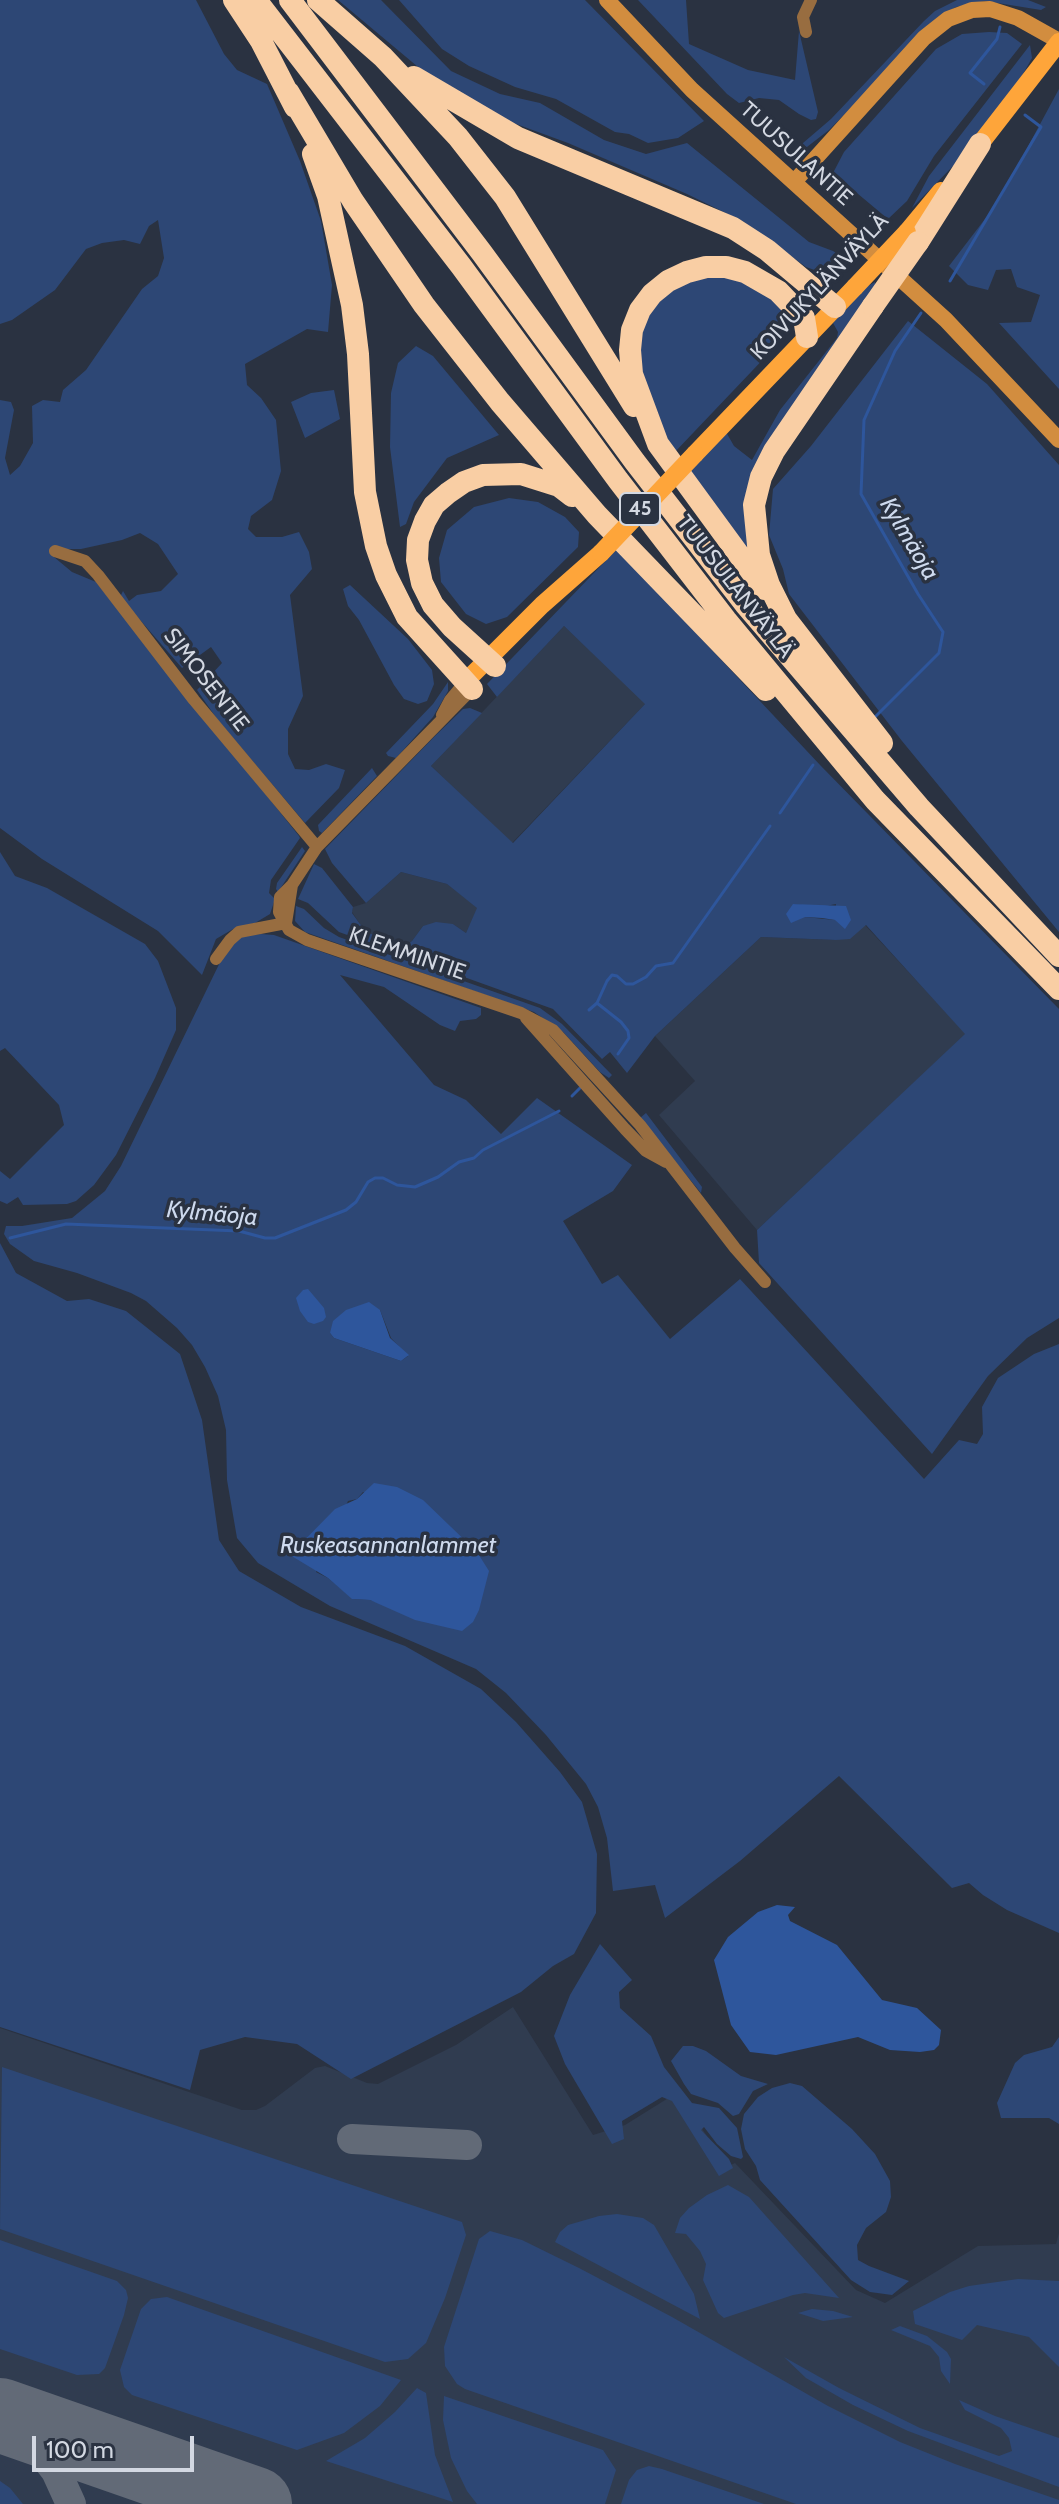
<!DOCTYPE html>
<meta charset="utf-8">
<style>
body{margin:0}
#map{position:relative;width:1059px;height:2504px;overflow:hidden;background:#2a3241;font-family:Cabin,sans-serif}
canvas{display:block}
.scale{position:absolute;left:32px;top:2436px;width:162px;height:36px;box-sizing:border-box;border:4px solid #d3d8e2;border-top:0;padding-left:10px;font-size:24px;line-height:28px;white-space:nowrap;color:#d3d8e2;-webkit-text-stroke:6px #2a3241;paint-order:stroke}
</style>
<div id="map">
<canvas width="1059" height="2504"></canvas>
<div class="scale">100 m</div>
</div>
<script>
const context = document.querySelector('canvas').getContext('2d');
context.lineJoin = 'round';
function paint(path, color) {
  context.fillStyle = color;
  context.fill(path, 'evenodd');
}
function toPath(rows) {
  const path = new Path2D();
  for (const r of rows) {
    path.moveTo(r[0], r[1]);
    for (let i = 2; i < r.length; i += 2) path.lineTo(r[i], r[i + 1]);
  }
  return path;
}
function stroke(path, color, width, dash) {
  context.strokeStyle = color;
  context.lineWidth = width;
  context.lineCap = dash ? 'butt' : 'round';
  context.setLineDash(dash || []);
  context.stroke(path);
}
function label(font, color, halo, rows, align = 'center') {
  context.font = font + ' Cabin,sans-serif';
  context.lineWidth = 7;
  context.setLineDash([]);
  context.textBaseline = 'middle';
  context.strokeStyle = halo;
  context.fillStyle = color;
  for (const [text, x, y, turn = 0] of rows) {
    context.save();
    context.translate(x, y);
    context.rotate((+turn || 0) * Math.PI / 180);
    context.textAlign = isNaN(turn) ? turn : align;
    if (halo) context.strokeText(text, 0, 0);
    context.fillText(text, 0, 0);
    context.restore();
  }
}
paint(toPath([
 [564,626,646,703,512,843,431,766],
 [401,872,447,884,478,908,466,933,453,924,423,926,412,941,405,946,382,935,371,934,360,924,352,912,353,907,366,903],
 [865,925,966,1034,757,1230,659,1115,695,1081,655,1036,761,937,836,940],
 [513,2007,593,2135,625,2125,678,2092,727,2167,735,2163,856,2290,885,2303,978,2246,1056,2244,1059,2233,1059,2504,0,2504,0,2028,242,2110,256,2110,265,2106,315,2068,325,2066,367,2083,378,2084,456,2045]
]), '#303c50');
paint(toPath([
 [0,0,196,0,224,54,237,70,267,84,300,161,321,221,332,285,328,332,307,329,245,364,247,385,261,398,276,420,281,471,272,500,251,516,248,529,256,537,282,537,299,532,309,552,312,569,290,595,303,696,288,729,288,754,295,769,309,770,326,764,345,770,339,788,305,823,217,719,197,690,222,663,211,647,182,668,120,597,123,591,129,601,137,595,161,591,178,574,158,544,140,533,122,540,81,549,62,549,54,557,72,572,96,582,299,836,300,838,271,880,269,893,275,899,270,914,255,923,233,929,216,939,202,975,158,931,42,859,0,828,0,400,11,402,14,410,5,458,10,475,20,466,33,443,32,406,43,400,60,402,63,390,86,370,142,289,158,276,164,258,158,220,149,226,140,244,124,240,102,243,86,249,55,290,12,320,0,324],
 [338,0,381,0,451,71,500,94,540,103,604,140,646,154,687,143,809,242,833,251,849,261,836,271,823,273,806,267,744,222,687,194,568,143,508,121,424,72],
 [399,0,585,0,704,121,678,138,648,143,629,134,615,132,556,99,515,87,469,66,442,49],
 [638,0,686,0,689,44,748,70,795,80,799,31,818,112,816,119,811,120,799,114,779,100,759,98,739,103,727,94],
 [957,0,1028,0,1046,7,1041,10,985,1,956,7,944,14,829,130,803,150,801,147,803,143,831,119,924,21,935,11],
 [989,32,1007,33,1022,44,934,156,907,201,888,219,833,173,844,152,936,49,962,34],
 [1030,45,1032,58,1019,81,956,163,912,208,929,176],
 [1059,89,1059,389,999,323,1031,322,1040,295,1017,287,1011,269,996,270,988,290,968,285,949,266,998,202],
 [722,273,761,288,789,318,782,336,771,351,674,453,643,392,638,330,672,285],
 [875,282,875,292,768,449,756,568,687,475,726,432,734,446,752,460,780,410,837,338,838,332,833,323,866,287],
 [908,321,987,384,1059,465,1059,932,902,741,789,594,783,569,769,535,773,489,811,446],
 [416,346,433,356,499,435,447,458,414,502,406,524,400,527,390,447,391,393,398,363],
 [334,390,340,419,305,438,291,402,311,393],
 [509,498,538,502,565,517,579,532,578,547,507,617,486,624,466,614,441,582,439,558,447,530,474,507],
 [617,549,821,766,1059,1009,1059,1318,1027,1338,988,1376,932,1454,759,1263,757,1230,965,1034,866,925,850,939,836,940,761,937,655,1036,627,1073,610,1052,602,1059,553,1009,339,932,308,903,298,899,314,864,322,868,353,907,352,913,360,924,371,934,382,935,405,946,412,941,423,926,436,922,453,924,466,933,477,908,447,884,401,872,366,903,332,863,325,849,435,736,463,709,470,708,482,713,431,766,513,843,645,704,564,626,497,697,487,684],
 [793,904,820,907,836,904,835,920,805,917],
 [350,585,408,639,432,670,434,684,427,701,418,704,404,699,394,685,359,620,348,606,343,589],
 [448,682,448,691,433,717,396,758,388,756,386,753,433,704],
 [372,768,377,776,322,833,319,831,318,825],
 [302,847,305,851,278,892,276,889,277,883],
 [0,852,15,876,47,888,145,944,158,961,176,1008,176,1030,155,1078,116,1155,94,1185,76,1201,67,1204,23,1205,18,1197,7,1204,0,1201,0,1171,10,1179,64,1125,59,1105,5,1048,0,1051],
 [296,906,304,909,324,928,339,937,540,1008,562,1024,612,1075,609,1078,600,1072,563,1032,534,1012,305,932,295,921],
 [261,934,274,935,481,1008,481,1015,476,1019,460,1021,455,1031,440,1025,384,987,340,975,434,1085,466,1100,501,1134,537,1098,632,1165,613,1191,563,1221,602,1284,618,1275,670,1339,740,1279,924,1479,959,1440,977,1444,983,1434,982,1407,998,1378,1034,1354,1059,1344,1059,1933,1007,1910,983,1895,969,1883,952,1888,839,1776,740,1861,665,1918,655,1885,613,1891,607,1838,598,1807,586,1784,546,1735,506,1693,476,1669,330,1606,258,1563,237,1538,227,1480,226,1430,218,1396,205,1367,192,1345,177,1328,146,1301,131,1293,77,1273,34,1261,10,1244,4,1234,6,1226,22,1226,72,1218,105,1191,121,1166,225,952,242,936],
 [380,1310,391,1338,408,1356,401,1361,334,1338,330,1333],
 [363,1492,464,1540,477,1552,388,1606,370,1600,353,1599,328,1578,316,1572,348,1501,357,1499],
 [646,1113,702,1187,701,1193,640,1118],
 [0,1243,16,1273,67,1301,89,1299,126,1311,180,1354,202,1420,219,1540,239,1571,301,1607,405,1646,481,1689,516,1722,560,1772,582,1802,597,1854,596,1913,574,1954,553,1966,521,1992,351,2079,297,2044,245,2037,200,2050,190,2090,0,2027],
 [600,1944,632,1980,619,1992,620,2008,651,2036,664,2067,692,2103,719,2108,737,2128,743,2157,741,2159,731,2156,717,2144,704,2127,701,2130,729,2159,733,2168,719,2176,672,2101,662,2097,622,2121,624,2139,612,2144,565,2064,554,2036,570,1995],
 [1059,2037,1059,2124,1049,2118,1001,2118,997,2103,1015,2063,1024,2055,1052,2047],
 [683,2046,693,2046,706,2051,741,2076,768,2084,753,2091,739,2114,733,2116,718,2103,691,2094,684,2084,671,2061],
 [2,2067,462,2222,466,2235,445,2298,426,2343,408,2359,385,2362,0,2229],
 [790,2083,802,2086,852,2129,875,2154,890,2181,891,2197,886,2212,866,2228,857,2245,858,2260,869,2266,909,2281,892,2295,870,2292,851,2280,760,2180,756,2166,745,2149,741,2129,744,2114,758,2097,772,2088],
 [728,2185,749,2197,839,2298,805,2293,793,2295,724,2318,718,2313,703,2280,706,2264,700,2251,686,2234,675,2233,680,2218,689,2208,707,2195],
 [617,2214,643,2218,654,2225,694,2294,700,2319,555,2242,560,2232,568,2225,599,2216],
 [490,2231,522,2240,579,2268,672,2317,828,2406,900,2442,955,2464,1059,2500,1059,2504,796,2504,465,2389,457,2384,445,2366,444,2347,479,2239],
 [0,2240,117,2281,126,2290,128,2298,124,2315,105,2368,99,2374,77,2375,0,2349],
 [1018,2279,1059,2281,1059,2367,1029,2337,977,2325,962,2340,915,2324,913,2311,950,2292,969,2286],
 [167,2297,401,2380,380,2406,344,2433,297,2450,132,2395,124,2387,120,2370,141,2309,151,2299],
 [812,2309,833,2311,853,2317,823,2321,798,2313],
 [900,2326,927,2336,947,2352,951,2359,950,2384,941,2371,939,2357,930,2346,891,2330],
 [784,2357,839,2388,920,2428,999,2456,1012,2451,1009,2438,1001,2428,965,2410,959,2400,995,2416,1059,2438,1059,2487,908,2431,853,2405,806,2378],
 [417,2388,426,2393,435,2455,453,2502,326,2461,365,2438,395,2412],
 [444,2396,603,2450,616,2470,605,2504,477,2504,467,2491,451,2458,443,2420],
 [649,2466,662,2469,764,2504,621,2504,629,2480,637,2470],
 [0,2481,10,2488,23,2504,0,2504]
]), '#2d4775');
paint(toPath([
 [793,904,846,906,851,920,845,929,835,920,822,918,805,917,791,923,786,914],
 [308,1289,324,1308,326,1317,323,1321,314,1324,308,1322,300,1311,296,1298,303,1290],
 [369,1302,380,1310,390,1338,409,1355,401,1361,334,1338,330,1333,333,1321,346,1310],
 [374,1483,397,1487,423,1500,477,1552,489,1571,479,1610,473,1622,462,1631,415,1620,370,1600,352,1599,328,1578,290,1555,335,1509,357,1499],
 [777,1905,795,1907,788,1915,790,1921,837,1945,882,2000,917,2008,941,2030,939,2045,934,2050,920,2052,890,2050,858,2037,776,2055,750,2052,731,2025,714,1960,728,1937,758,1912]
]), '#2e569c');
stroke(toPath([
 [984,84,970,73,997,39,1000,27],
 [950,281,1041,127,1025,115],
 [874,718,939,653,943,632,918,594,861,494,864,420,895,351,921,313],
 [780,813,813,765],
 [589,1010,597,1003],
 [618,1054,629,1038,628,1031,621,1022,597,1003,607,981,612,975,617,976,626,984,633,984,646,977,656,966,673,963,770,826],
 [572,1096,580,1088],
 [10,1238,66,1224,239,1231,265,1238,275,1238,346,1210,356,1202,368,1182,375,1178,383,1178,397,1185,415,1187,438,1177,459,1162,474,1158,483,1150,559,1111]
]), '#2e569c', 3);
stroke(toPath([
 [352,2139,467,2145],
 [0,2419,38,2448,56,2471,71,2504],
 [224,2504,233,2504]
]), '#626a77', 30);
stroke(toPath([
 [0,2415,255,2504]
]), '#626a77', 74);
stroke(toPath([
 [806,32,803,17,811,0],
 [55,551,85,561,98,575,194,700,317,847],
 [472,689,317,847,292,885,280,897,279,912,289,930,307,940,521,1013,553,1030,640,1125,735,1248,765,1282],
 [442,715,450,700,465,682],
 [286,923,292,885],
 [216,959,230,940,239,932,286,923],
 [526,1018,625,1129,646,1151,666,1162]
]), '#986d40', 12);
stroke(toPath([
 [607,0,692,90,946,320,1059,440],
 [794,182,924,38,948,19,972,10,990,9,1018,18,1059,41]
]), '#d28d3f', 16);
stroke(toPath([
 [973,153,1059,42],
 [907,232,941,191],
 [695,454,855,287],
 [465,682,542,605,601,553]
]), '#fea53a', 18);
stroke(toPath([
 [234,0,261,41,295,107],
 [256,0,461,266,618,480,726,620,875,800,1059,989],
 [290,0,482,253,635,462,745,604,919,807,1059,956],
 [318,0,383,57,458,137,505,197,634,406],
 [414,77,518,138,733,228,767,250,835,307],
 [289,93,353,201,424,305,500,402,597,515,766,690],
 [313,154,328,196,352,305,358,354,365,492,376,546,386,575,407,617,472,689],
 [918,242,980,144],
 [873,306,774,451,761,477,754,505,759,555,769,585,786,619,882,743],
 [764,589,658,444,632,374,630,350,632,330,640,310,652,294,668,281,687,272,706,267,726,267,745,272,778,291,804,318,807,337],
 [495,666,452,627,433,605,422,583,417,560,418,540,425,521,434,505,448,493,464,482,483,475,521,474,559,486,572,496]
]), '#f9cea4', 22);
stroke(toPath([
 [855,287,907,232],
 [601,553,695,454]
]), '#fea53a', 18);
stroke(toPath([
 [873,306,918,242]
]), '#f9cea4', 22);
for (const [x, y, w] of [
 [640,509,40]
]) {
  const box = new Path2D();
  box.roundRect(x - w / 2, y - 16, w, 32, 6);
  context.fillStyle = '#2a3241';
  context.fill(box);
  stroke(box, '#d3d8e2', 2);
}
label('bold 20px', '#d3d8e2', null, [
 ["45",640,509]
]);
label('22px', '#d3d8e2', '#2a3241', [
 ["TUUSULANTIE",796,154,42],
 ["KOIVUKYLÄNVÄYLÄ",820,287,-47],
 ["TUUSULANVÄYLÄ",735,587,52],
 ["SIMOSENTIE",206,680,52],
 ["KLEMMINTIE",407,954,19]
]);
label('italic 24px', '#cedaee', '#2a3241', [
 ["Kylmäoja",909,539,59],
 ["Kylmäoja",212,1214,5],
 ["Ruskeasannanlammet",388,1546]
]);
</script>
